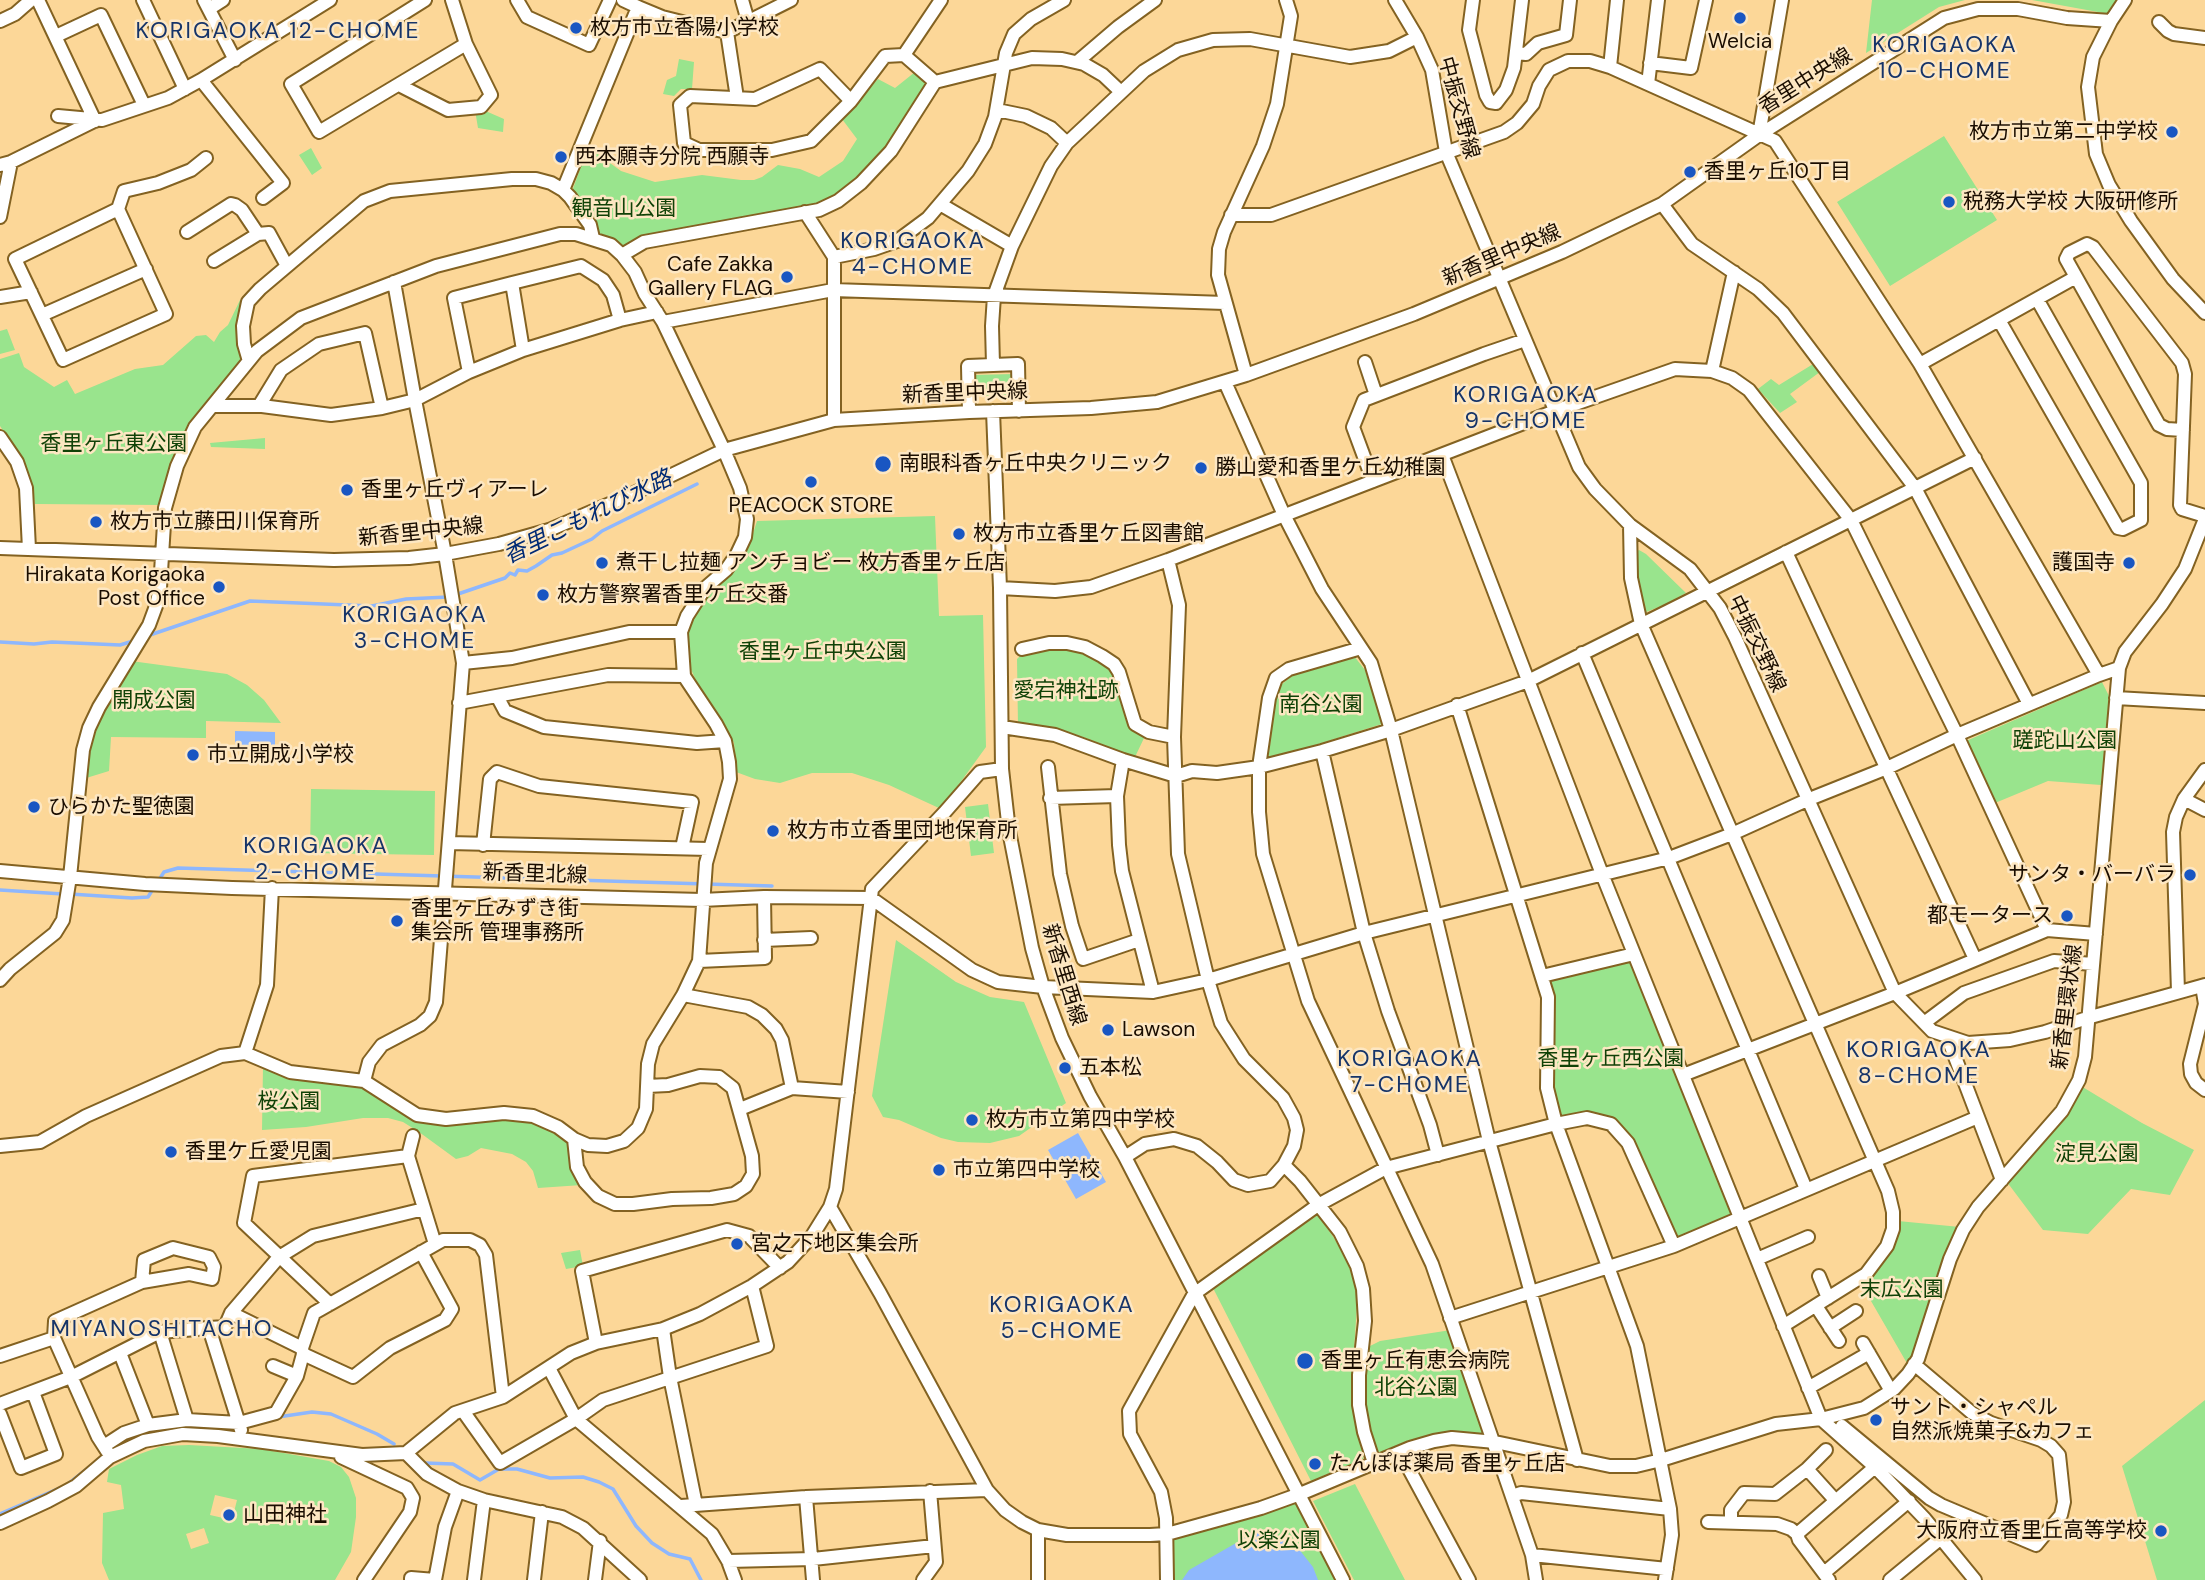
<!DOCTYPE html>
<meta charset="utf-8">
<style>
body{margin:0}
canvas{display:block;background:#fcd798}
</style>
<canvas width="2205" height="1580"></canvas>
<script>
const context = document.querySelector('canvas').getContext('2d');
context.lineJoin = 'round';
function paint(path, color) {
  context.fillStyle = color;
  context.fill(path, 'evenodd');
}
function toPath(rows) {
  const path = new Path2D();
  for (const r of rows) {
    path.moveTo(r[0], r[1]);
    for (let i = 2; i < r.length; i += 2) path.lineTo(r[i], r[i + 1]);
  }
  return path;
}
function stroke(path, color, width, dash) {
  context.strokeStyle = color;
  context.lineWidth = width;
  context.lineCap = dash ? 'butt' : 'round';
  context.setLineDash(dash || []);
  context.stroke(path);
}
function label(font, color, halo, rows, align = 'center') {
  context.font = font + ' "DM Sans","Noto Sans JP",sans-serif';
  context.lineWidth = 5;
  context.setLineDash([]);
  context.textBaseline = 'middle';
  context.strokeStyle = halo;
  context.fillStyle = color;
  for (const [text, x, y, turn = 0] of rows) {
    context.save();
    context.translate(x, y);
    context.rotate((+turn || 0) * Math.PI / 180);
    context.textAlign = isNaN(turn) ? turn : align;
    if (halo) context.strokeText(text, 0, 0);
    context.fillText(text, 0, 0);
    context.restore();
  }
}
paint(toPath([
 [1872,0,1965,0,1939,7,1866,53],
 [2032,0,2117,0,2109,14],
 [679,59,694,62,692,89,681,89,674,96,663,94,667,80,676,76],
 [915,72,931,82,887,148,858,180,836,198,818,206,623,250,596,236,571,194,588,147,621,171,655,182,702,175,741,180,754,180,762,177,778,165,800,169,819,177,843,161,857,139,842,119,878,79,895,88],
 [481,109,504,119,503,132,478,128,475,110],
 [1944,136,1997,220,1890,286,1837,202],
 [311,148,322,168,312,175,299,155],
 [240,300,245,301,244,359,210,402,160,505,35,504,32,487,22,459,0,426,0,359,19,353,24,367,54,387,67,380,75,394,135,369,163,365,196,336,206,335,214,342,220,332,228,325],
 [7,329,15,350,0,354,0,331],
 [1818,361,1824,369,1790,394,1797,402,1780,413,1758,389,1771,379,1779,385],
 [1014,374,1015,395,971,396,971,375],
 [265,438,265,449,211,447,210,443],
 [935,516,939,616,983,615,986,747,941,809,889,785,852,773,812,773,780,783,755,779,736,772,734,743,720,716,697,683,686,658,686,629,699,604,732,571,748,549,757,521],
 [1639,550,1646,554,1686,593,1666,604,1644,613,1634,561,1634,553],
 [1066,648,1084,651,1111,667,1145,736,1135,757,1083,737,1018,726,1017,659,1023,653,1034,650],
 [1354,656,1365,670,1382,724,1268,760,1276,699,1281,685,1293,675],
 [131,661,227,674,247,685,264,700,281,723,206,721,206,738,111,737,109,771,83,779,93,729],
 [2102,682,2109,696,2101,785,2048,781,1995,803,1966,741],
 [311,789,435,791,434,855,310,853],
 [988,804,994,853,971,856,965,807],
 [896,940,956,982,990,997,1024,1002,1066,1103,1019,1136,990,1143,958,1142,941,1138,899,1120,883,1117,872,1096],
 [1628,962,1633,965,1735,1215,1675,1241,1618,1124,1558,1121,1553,1101,1549,982],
 [263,1066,362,1086,415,1120,504,1118,532,1121,556,1131,571,1141,582,1185,538,1188,533,1171,526,1162,512,1154,481,1148,468,1156,456,1159,419,1132,403,1122,388,1118,363,1118,306,1127,262,1130],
 [2081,1086,2142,1123,2194,1150,2170,1195,2131,1189,2088,1234,2043,1230,2007,1182],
 [1318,1215,1334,1238,1347,1260,1355,1286,1357,1305,1353,1366,1354,1399,1357,1426,1364,1456,1363,1459,1311,1481,1212,1286],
 [1898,1221,1960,1227,1913,1357,1908,1365,1860,1282],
 [580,1250,583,1266,566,1269,561,1253],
 [1451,1330,1490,1438,1468,1435,1377,1458,1363,1404,1366,1348,1380,1341],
 [2205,1400,2205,1580,2157,1580,2122,1466],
 [189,1445,261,1449,329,1461,341,1467,349,1477,356,1498,356,1517,351,1552,335,1580,109,1580,102,1563,103,1513,124,1509,121,1485,107,1482,109,1469,137,1455,162,1446],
 [215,1495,237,1500,232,1520,210,1515],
 [204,1528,209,1543,191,1549,186,1534],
 [1355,1484,1405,1580,1354,1580,1313,1501],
 [1300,1494,1343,1580,1167,1580,1167,1534]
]), '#99e48d');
paint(toPath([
 [235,731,275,732,275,750,235,750],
 [1078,1133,1106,1182,1076,1199,1048,1150],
 [1257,1531,1267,1532,1279,1537,1298,1548,1313,1567,1318,1580,1182,1580,1189,1570]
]), '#8eb7fd');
stroke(toPath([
 [455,595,505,578,510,573,515,575,518,570,527,571,536,566,552,555,562,553,592,539,602,531,697,484],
 [147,636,250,601,372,606,406,599,448,597],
 [0,642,34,644,52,642,120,645,133,641],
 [157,883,164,872,178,868,772,886],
 [0,890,63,894],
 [70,894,132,898,148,897,153,889],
 [278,1417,312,1412,331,1414,377,1434,394,1444],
 [212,1428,228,1429],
 [425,1463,453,1464,480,1480,499,1469,517,1469,550,1478,583,1477,599,1482,613,1489,636,1526,652,1543,669,1554,690,1559,701,1580],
 [69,1483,93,1464],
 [0,1514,62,1487]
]), '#8eb7fd', 3.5);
const minor = toPath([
 [38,0,95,121],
 [143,0,185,89],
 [204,0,235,60],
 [452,0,466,44],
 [517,0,527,17,589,45,610,0],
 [742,0,748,21],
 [1395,0,1417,37,1432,70,1446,152,1579,467,1595,489,1630,525,1690,569,1720,608,1735,637,1895,993,1932,1031,1968,1043,2010,1040,2045,1032,2087,1018,2205,985],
 [1473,0,1469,30,1486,95,1490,102,1496,103,1506,90,1514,68,1522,0],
 [2125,0,2111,21,2093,57,2088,87,2096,154,2109,185,2131,221,2173,279,2205,313],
 [638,7,662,17,694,25,727,32,791,0],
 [209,9,223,0],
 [0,21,15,14,31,0],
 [2159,22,2168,31,2174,34,2205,38],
 [727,32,737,98],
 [56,36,101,15,144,105],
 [1516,53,1526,54,1538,43,1566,35,1570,0],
 [904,55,941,0],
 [1077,62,1118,27,1155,0],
 [1650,63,1691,68,1706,0],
 [1610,67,1617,0],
 [201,80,283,183,263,198],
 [1648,84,1658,0],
 [399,85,448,110,481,107,491,95,466,44,319,132,291,84,425,0],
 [851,101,820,69,755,99,690,96,680,105,684,143,699,150,772,150,811,141,851,101,885,56,904,55,935,82],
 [997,110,1026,116,1051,128,1067,143],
 [58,116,102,120,168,98,201,80,330,0],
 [1759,135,1782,0],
 [0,165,11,162,94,121],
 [563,190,638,7,623,0],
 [940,204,1012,246],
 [1662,204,1692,244,1758,289,1783,313,1915,488,2029,704],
 [118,209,166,314,63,360,15,259,118,209],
 [118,209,124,191,158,183,191,170,206,158],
 [805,212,834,257,834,420],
 [1231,215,1271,215,1504,132,1517,123,1533,104,1539,86,1549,70,1568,61,1590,61,1610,67,1775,141,1920,364,2099,675],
 [0,217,11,162],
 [187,232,231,204,235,205,242,210,258,234,269,233,287,266],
 [622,255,644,242,819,210,838,201,861,183,891,151,935,82,1032,58,1062,59,1084,64,1103,75,1121,92],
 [834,257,874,249,897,241,928,218,968,171,985,144,995,117,1006,53,1014,34,1031,19,1064,0],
 [214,261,258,234],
 [512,283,581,266,603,280,613,295,620,320],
 [0,297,31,292],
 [42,315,146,269],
 [1999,320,2118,528,2123,529,2141,520,2141,483,2037,299],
 [663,322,833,290,1225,303],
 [249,361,244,344,243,326,248,302,260,289,364,201,390,191,512,179,536,179,551,183,563,190,570,197,590,225,593,238],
 [1365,362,1376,395],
 [1920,364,2076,277],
 [993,365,992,326,994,296,1012,246,1051,166,1067,143,1144,71,1178,50,1213,40,1250,39,1350,57,1389,51,1417,37],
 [1712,371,1734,272],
 [469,372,523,350,620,320,657,312],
 [1246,375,1218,275,1219,249,1224,232,1263,146,1277,104,1291,16,1286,0],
 [1225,382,1284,515,1322,589,1371,663,1391,730,1489,1141,1577,1460],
 [214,406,262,406,331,415,382,408],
 [259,406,281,370,319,344,365,333,382,408,415,400,394,282],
 [993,411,1000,588,1002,769,1009,831,1032,948,1043,987,1062,1038,1090,1096,1125,1157,1343,1580],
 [969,412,968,366,1018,364,1019,411],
 [2183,430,2167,429,2159,425,2066,259,2069,253,2087,244,2093,247,2182,363,2185,374,2180,505,2182,509,2205,516],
 [0,437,17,462,26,488,29,549],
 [1442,455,1602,874,1821,1419,1864,1408,1894,1389,1908,1374,1918,1359,1950,1259,1963,1230,1978,1207,2062,1111,2079,1080,2085,1057,2119,668,2125,652,2162,604,2185,569,2205,519],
 [1373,481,1353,427,1364,400,1484,354,1525,340],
 [1630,525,1631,578,1641,624,1888,1191,1893,1212,1893,1229,1887,1246,1866,1274,1783,1326],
 [0,548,334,560,409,558,445,554,499,544,549,530,628,496,724,450,834,420,969,412,1091,408,1157,402,1246,375,1414,314,1562,252,1662,204,1759,135,1944,18,1978,9,2018,9,2067,18,2111,21],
 [1786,552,1975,959],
 [1000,588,1055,591,1091,587,1168,560,1555,411,1675,369,1712,371,1732,378,1749,390,1851,520,1957,735,2047,930],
 [1361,648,1289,669,1276,678,1269,698,1259,767,1259,812,1263,854,1308,1001,1432,1264,1532,1555,1536,1580],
 [1022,649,1049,643,1067,643,1085,647,1102,656,1114,664,1119,672,1135,724,1149,732,1174,737],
 [1582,653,1806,1189],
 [463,663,445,554,415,400,469,372,454,298,512,283,523,350],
 [497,696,505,711,544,727,697,743,725,741],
 [2116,698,2205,703],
 [459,703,608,675,684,676],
 [1457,705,1548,997,1547,1088,1556,1124,1637,1346,1670,1509,1672,1535,1665,1580],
 [1002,727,1055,735,1123,760,1176,776,1192,771,1217,773,1259,767,1322,751,1391,730,1528,681,1975,458],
 [1322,751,1364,933,1388,1011,1430,1125,1438,1155],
 [1123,760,1117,796,1119,845,1122,871,1153,992],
 [1048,767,1060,874,1072,926,1083,959,1139,940],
 [1050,798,1117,796],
 [2184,799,2205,810],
 [449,843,709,849],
 [483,845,490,779,497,772,539,786,692,802,682,848],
 [0,871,145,884,232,888,702,900,764,897,871,898,972,970,998,982,1043,987,1153,992,1208,980,1364,933,1669,858,1732,834,1807,800,1887,768,1957,735,2099,675,2119,668],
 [764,940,811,938],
 [699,961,765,958,764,897],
 [1542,976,1634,954],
 [0,980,10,969,55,933,63,920,70,877,83,750,89,728,99,707,149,625,156,606,160,588,165,508,177,466,195,427,257,351,301,318,436,266,560,234,576,234,611,245,622,255,635,272,645,294,663,322,724,450,740,488,747,519,745,537,737,554,726,570,705,588,687,616,681,632,684,676,716,724,725,741,729,762,730,779,706,863,699,961,683,995,653,1044,648,1064,646,1109,638,1128,624,1141,607,1146,588,1145,574,1139,558,1127,533,1116,504,1113,446,1119,417,1115,364,1081,290,1072,245,1053,221,1056,86,1116,40,1142,0,1146],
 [2202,986,2205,1004,2190,1064,2191,1074,2196,1083,2205,1090],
 [2178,992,2173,832,2176,817,2184,799,2205,770],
 [683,995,748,1007,762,1015,776,1029,782,1040,792,1088],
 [1924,1023,1964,993,2054,961,2093,964],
 [1947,1036,2002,1180],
 [245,1053,267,985,272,888],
 [1683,1075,1895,993,2047,930,2096,934],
 [364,1081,369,1062,382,1045,420,1025,430,1016,436,1002,463,663,512,658,629,632,681,632],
 [740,1109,792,1088,848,1092],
 [413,1136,408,1156,435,1244],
 [574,1139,577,1167,585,1182,598,1196,615,1204,633,1204,672,1199,711,1198,734,1194,746,1186,753,1174,752,1156,733,1088,719,1077,700,1076,668,1085,647,1086],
 [1125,1157,1145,1144,1174,1139,1197,1146,1217,1162,1234,1180,1248,1185,1270,1181,1284,1165,1294,1146,1297,1130,1294,1118,1283,1098,1244,1059,1221,1023,1208,980,1178,854,1174,737,1179,605,1168,560],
 [1284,1165,1300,1181,1340,1232,1357,1266,1363,1289,1365,1321,1359,1375,1359,1405,1364,1432,1374,1463],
 [830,1207,880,1293,987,1490,1005,1510,1022,1522,1038,1530,1067,1535,1150,1535,1167,1534,1261,1508,1300,1494,1410,1448,1434,1441,1452,1438,1495,1442,1610,1466,1636,1466,1661,1460,1776,1424,1821,1419,1875,1467,1925,1519,1975,1580],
 [1757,1259,1808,1237],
 [1819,1276,1828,1298],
 [330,1304,244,1223,253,1176,408,1156],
 [1816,1306,1839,1341],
 [1450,1318,1674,1246],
 [209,1328,225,1327,231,1313],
 [1830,1328,1856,1311],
 [663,1329,670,1377,696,1505],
 [160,1332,187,1420],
 [596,1343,582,1271,727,1230,749,1236,780,1268],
 [1863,1343,1891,1391],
 [302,1348,231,1313,279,1257,313,1236,424,1209],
 [120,1353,148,1425],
 [303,1354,302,1348,314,1313,443,1240,470,1240,480,1245,486,1255,503,1397],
 [0,1356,54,1338],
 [273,1366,297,1376],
 [549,1368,576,1419,712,1534,728,1561,735,1580],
 [1808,1388,1869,1353],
 [0,1404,71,1377,160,1332,209,1328,241,1430],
 [463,1411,500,1463,576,1419,603,1400,767,1346,752,1286],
 [0,1414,21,1468,56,1454,33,1392],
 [1842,1426,1929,1498,1941,1505,2036,1545,2061,1515,2064,1502,2059,1455,2051,1446,2041,1440,1991,1423,1972,1413,1914,1364],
 [104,1446,124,1433,148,1425,187,1420,239,1423,276,1413,297,1376,303,1354,353,1377,390,1348,445,1320,452,1309,421,1252],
 [107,1451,98,1437,54,1338,55,1321,142,1282,189,1274,212,1279,214,1267,209,1257,173,1248,144,1260,142,1282],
 [406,1453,427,1474,458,1491,484,1500,562,1517,583,1528,640,1580],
 [1398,1453,1409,1469,1469,1580],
 [341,1457,407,1488,413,1498,410,1512,364,1580],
 [1807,1469,1835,1500],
 [1512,1496,1521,1493,1670,1509],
 [806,1497,813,1580],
 [681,1506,806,1497,987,1490],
 [1708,1522,1777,1524,1791,1529,1797,1534],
 [1731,1522,1731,1510,1744,1493,1775,1494,1807,1469,1826,1450],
 [0,1523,48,1501,76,1486,110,1457,144,1441,183,1434,218,1436,362,1455,406,1453,455,1413,503,1397,571,1353,596,1343,663,1329,700,1314,752,1286,788,1262,812,1236,830,1207,836,1189,872,889,944,813,980,772,1002,769],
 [1038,1530,1038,1580],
 [1532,1555,1667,1569],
 [728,1561,813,1559,934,1546],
 [1824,1573,1909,1501],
 [411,1580,411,1578,435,1580,445,1527,458,1491],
 [474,1580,484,1500],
 [534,1580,542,1512],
 [595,1580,600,1541],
 [923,1580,936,1562,930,1491],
 [1167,1580,1166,1518,1161,1492,1130,1434,1129,1411,1194,1294,1318,1205,1386,1168,1556,1124,1587,1118,1611,1124,1628,1143,1674,1246,1978,1117],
 [1829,1580,1799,1540,1797,1534,1875,1467],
 [1890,1580,1941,1538]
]);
stroke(minor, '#836222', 16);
stroke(minor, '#fff', 12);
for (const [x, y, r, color] of [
 [1740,18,7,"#1956c2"],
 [576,28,7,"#1956c2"],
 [2172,132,7,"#1956c2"],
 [561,157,7,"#1956c2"],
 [1690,172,7,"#1956c2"],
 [1949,202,7,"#1956c2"],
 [787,277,7,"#1956c2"],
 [883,464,9,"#1956c2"],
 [1201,468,7,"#1956c2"],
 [811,482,7,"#1956c2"],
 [347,490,7,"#1956c2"],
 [96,522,7,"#1956c2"],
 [959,534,7,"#1956c2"],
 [602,563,7,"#1956c2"],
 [2129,563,7,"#1956c2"],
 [219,587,7,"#1956c2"],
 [543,595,7,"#1956c2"],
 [193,755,7,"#1956c2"],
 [34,807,7,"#1956c2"],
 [773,831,7,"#1956c2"],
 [2190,875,7,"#1956c2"],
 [2067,916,7,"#1956c2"],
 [397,921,7,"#1956c2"],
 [1108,1030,7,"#1956c2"],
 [1065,1068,7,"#1956c2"],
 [972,1120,7,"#1956c2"],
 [171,1152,7,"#1956c2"],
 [939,1170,7,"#1956c2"],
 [737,1244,7,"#1956c2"],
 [1305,1361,9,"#1956c2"],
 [1876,1420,7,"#1956c2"],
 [1315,1464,7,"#1956c2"],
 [229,1515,7,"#1956c2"],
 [2161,1531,7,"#1956c2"]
]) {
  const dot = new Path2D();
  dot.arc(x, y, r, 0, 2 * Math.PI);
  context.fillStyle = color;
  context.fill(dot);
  stroke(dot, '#fde7c2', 2.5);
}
label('21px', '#1a0d00', '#fde7c2', [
 ["枚方市立香陽小学校",590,28],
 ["Welcia",1740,42,"center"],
 ["枚方市立第二中学校",2158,132,"right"],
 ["西本願寺分院 西願寺",575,157],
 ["香里ヶ丘10丁目",1704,172],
 ["税務大学校 大阪研修所",1963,202],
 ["Cafe Zakka",773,265,"right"],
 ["Gallery FLAG",773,289,"right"],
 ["南眼科香ヶ丘中央クリニック",899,464],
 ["勝山愛和香里ケ丘幼稚園",1215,468],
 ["香里ヶ丘ヴィアーレ",361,490],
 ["PEACOCK STORE",811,506,"center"],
 ["枚方市立藤田川保育所",110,522],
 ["枚方市立香里ケ丘図書館",973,534],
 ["煮干し拉麺 アンチョビー 枚方香里ヶ丘店",616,563],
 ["護国寺",2115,563,"right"],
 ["Hirakata Korigaoka",205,575,"right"],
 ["Post Office",205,599,"right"],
 ["枚方警察署香里ケ丘交番",557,595],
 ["市立開成小学校",207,755],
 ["ひらかた聖徳園",48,807],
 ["枚方市立香里団地保育所",787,831],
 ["サンタ・バーバラ",2176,875,"right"],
 ["香里ヶ丘みずき街",411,909],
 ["集会所 管理事務所",411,933],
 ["都モータース",2053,916,"right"],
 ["Lawson",1122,1030],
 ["五本松",1079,1068],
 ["枚方市立第四中学校",986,1120],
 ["香里ケ丘愛児園",185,1152],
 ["市立第四中学校",953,1170],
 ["宮之下地区集会所",751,1244],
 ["香里ヶ丘有恵会病院",1321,1361],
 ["サント・シャペル",1890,1408],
 ["自然派焼菓子&カフェ",1890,1432],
 ["たんぽぽ薬局 香里ヶ丘店",1329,1464],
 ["山田神社",243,1515],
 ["大阪府立香里丘高等学校",2147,1531,"right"]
], 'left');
label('21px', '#1a0d00', '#fde7c2', [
 ["香里中央線",1806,82,-32],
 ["中振交野線",1458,108,75],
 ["新香里中央線",1502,256,-23],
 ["新香里中央線",965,394,-2],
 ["新香里中央線",421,533,-6],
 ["中振交野線",1756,644,64],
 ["新香里北線",535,875,2],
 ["新香里西線",1063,975,73],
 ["新香里環状線",2068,1007,-83]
]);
label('21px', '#104207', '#fde7c2', [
 ["観音山公園",624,209],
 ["香里ヶ丘東公園",114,444],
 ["香里ヶ丘中央公園",823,652],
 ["愛宕神社跡",1066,691],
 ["開成公園",154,701],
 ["南谷公園",1321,705],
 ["蹉跎山公園",2065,741],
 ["香里ヶ丘西公園",1611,1059],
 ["桜公園",289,1102],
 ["淀見公園",2097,1154],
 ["末広公園",1902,1290],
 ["北谷公園",1416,1388],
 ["以楽公園",1279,1541]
]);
context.letterSpacing = '2px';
label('23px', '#163469', '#fde7c2', [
 ["KORIGAOKA 12-CHOME",278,32],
 ["KORIGAOKA",1945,46],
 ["10-CHOME",1945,72],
 ["KORIGAOKA",913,242],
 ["4-CHOME",913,268],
 ["KORIGAOKA",1526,396],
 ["9-CHOME",1526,422],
 ["KORIGAOKA",415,616],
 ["3-CHOME",415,642],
 ["KORIGAOKA",316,847],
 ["2-CHOME",316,873],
 ["KORIGAOKA",1919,1051],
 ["8-CHOME",1919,1077],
 ["KORIGAOKA",1410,1060],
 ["7-CHOME",1410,1086],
 ["KORIGAOKA",1062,1306],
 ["5-CHOME",1062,1332],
 ["MIYANOSHITACHO",162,1330]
]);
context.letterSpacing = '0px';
label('italic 23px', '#012a74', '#fde7c2', [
 ["香里こもれび水路",588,518,-26]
]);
</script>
